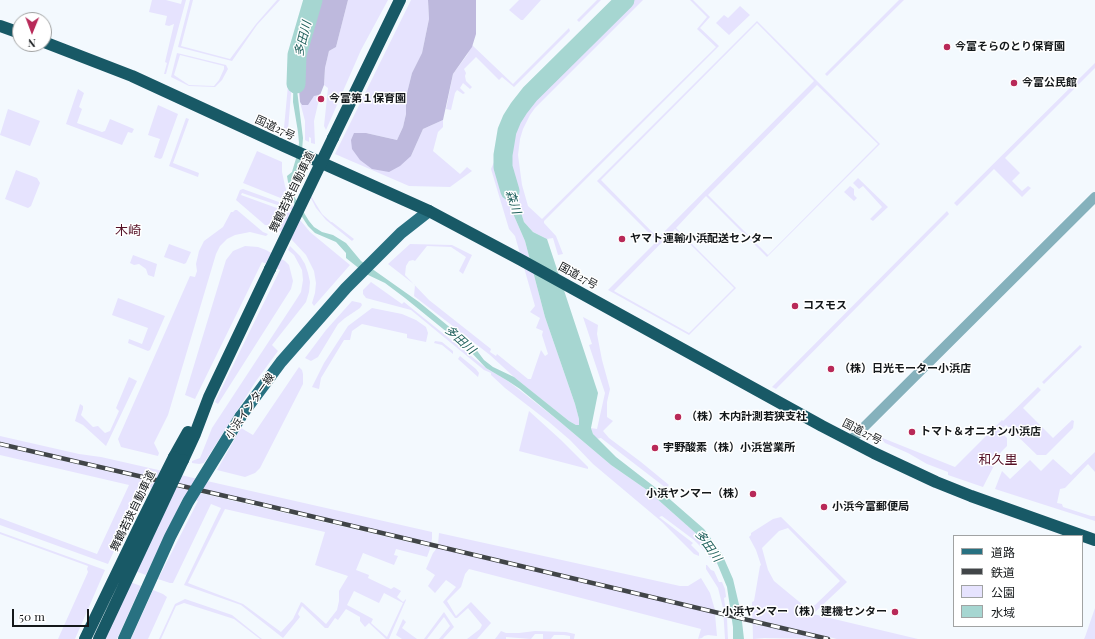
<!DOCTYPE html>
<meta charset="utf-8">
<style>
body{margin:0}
#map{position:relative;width:1095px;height:639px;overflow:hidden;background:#f3f9fe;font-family:"Playfair Display","Noto Sans JP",serif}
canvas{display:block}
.legend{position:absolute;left:953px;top:535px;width:130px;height:92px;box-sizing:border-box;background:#fff;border:1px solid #a1a3a3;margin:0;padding:5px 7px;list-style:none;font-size:12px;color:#14181a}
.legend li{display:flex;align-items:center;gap:8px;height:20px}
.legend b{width:20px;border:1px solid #a1a3a3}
.north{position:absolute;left:12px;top:12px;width:40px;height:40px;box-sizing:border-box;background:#fff;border:1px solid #a1a3a3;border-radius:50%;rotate:181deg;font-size:11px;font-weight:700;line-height:16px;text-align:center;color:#14181a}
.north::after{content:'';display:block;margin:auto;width:14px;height:18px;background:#b82958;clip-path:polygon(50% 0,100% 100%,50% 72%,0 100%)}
.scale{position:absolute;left:12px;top:609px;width:77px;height:18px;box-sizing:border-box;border:2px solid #14181a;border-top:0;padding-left:5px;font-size:12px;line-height:14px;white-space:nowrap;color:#14181a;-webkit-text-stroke:3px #fff;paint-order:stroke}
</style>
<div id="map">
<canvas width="1095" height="639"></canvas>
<ul class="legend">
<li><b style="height:5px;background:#287181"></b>道路</li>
<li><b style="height:5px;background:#414548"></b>鉄道</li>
<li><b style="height:11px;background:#e6e3fe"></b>公園</li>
<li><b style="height:11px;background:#a6d6d1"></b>水域</li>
</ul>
<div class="north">N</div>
<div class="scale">50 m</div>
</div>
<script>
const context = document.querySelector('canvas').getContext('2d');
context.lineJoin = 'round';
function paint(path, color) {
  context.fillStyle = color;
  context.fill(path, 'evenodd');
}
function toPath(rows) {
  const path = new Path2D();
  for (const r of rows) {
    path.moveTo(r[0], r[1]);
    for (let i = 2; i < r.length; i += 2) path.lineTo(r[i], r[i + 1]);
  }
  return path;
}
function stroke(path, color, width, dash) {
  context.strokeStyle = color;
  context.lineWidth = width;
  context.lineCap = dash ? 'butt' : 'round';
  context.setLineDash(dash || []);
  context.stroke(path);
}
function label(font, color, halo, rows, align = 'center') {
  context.font = font + ' "Playfair Display","Noto Sans JP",serif';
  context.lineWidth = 3;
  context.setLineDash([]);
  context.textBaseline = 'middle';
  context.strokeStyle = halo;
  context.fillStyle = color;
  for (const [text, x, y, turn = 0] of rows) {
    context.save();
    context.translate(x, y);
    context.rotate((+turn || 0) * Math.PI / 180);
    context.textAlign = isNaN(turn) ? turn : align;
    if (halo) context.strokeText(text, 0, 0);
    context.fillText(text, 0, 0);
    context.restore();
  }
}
paint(toPath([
 [152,0,166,0,181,4,182,0,186,0,166,74,164,74,167,63,165,62,174,24,169,26,165,25,167,16,149,12],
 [190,0,193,0,181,46,230,59,256,24,277,0,280,0,257,25,232,61,178,47],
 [307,0,310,0,294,57,288,130,284,128,291,53],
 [348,0,388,0,361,50,326,130,324,126,328,88,324,85,325,68,329,51,336,47],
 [411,0,428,0,429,19,422,53,412,73,406,97,406,114,403,127,397,140,366,133,411,156,423,129,443,120,443,127,438,132,433,151,460,174,467,167,472,171,450,187,409,186,335,154],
 [519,0,541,0,523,20,521,20,509,10],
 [597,0,601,0,579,22,577,20],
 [614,0,620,0,518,103,506,125,501,141,500,154,500,166,508,202,525,241,545,317,575,404,579,419,579,425,576,425,569,421,514,377,490,355,414,296,415,285,388,264,410,244,452,245,472,255,463,274,459,271,466,257,451,247,427,246,415,261,413,260,409,261,406,266,405,275,429,300,491,349,490,352,496,356,497,354,528,379,531,379,541,350,545,356,548,354,542,335,543,331,536,328,540,318,530,312,535,306,515,236,509,229,491,169,497,155,498,155,501,137,504,123,518,95],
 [630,0,643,0,535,108,530,115,523,129,520,139,518,155,522,185,528,206,542,219,716,47,697,29,707,17,690,0,693,0,710,17,700,28,719,46,544,221,544,223,556,236,563,254,558,255,553,238,547,239,533,232,524,222,509,178,507,165,507,155,511,132,523,109,533,97],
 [899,0,904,0,827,76,825,74],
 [740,6,750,15,729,35,716,23,724,15,728,18],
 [757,21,880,144,767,257,706,196,676,228,736,288,689,335,608,290,657,241,597,181],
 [757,23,814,81,658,238,601,180],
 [817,85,878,144,768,255,708,195],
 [675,229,734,288,689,333,614,291],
 [569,28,570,31,514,87,502,77,499,80,476,57,464,69,466,73,465,76,466,81,472,87,470,89,463,83,460,88,465,93,463,94,457,90,455,93,451,110,446,109,453,74,467,55,472,45,513,84],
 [177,53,226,65,228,69,222,80,215,87,189,86,171,77],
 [180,55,224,66,224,69,219,80,214,86,189,85,174,75],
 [1095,63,1095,68,1005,158,1020,173,1012,181,1022,191,1028,186,1031,188,1022,197,994,169,957,206,954,203],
 [78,89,84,93,79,107,82,109,77,123,102,132,105,131,110,119,134,129,132,133,128,132,122,145,66,124],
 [320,95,314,121,315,144,311,143,311,138,309,137,309,142,305,140,305,121,300,102,302,105,314,96],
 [158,105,178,114,162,158,160,159,154,157,160,139,148,135],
 [8,109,40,121,30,146,0,135],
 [186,118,189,119,173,163,199,173,198,177,169,166],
 [257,151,282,162,282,172,285,186,289,199,295,211,242,193,241,195,296,215,310,232,350,265,314,306,312,303,315,293,316,283,314,271,306,255,292,240,274,226,265,225,236,200,240,190,243,189,287,205,288,201,243,183],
 [16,170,37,178,40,183,31,206,28,208,5,199],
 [858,178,888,207,873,221,870,219,882,207,863,186,859,189,853,183],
 [850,186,854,189,854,195,857,198,854,201,844,192],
 [310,196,311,196,322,214,331,222,332,222,354,239,352,241,326,220,316,208],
 [235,210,237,210,263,232,268,234,266,236,250,232,235,235,227,239,220,246,216,254,168,415,154,443,159,453,158,456,121,447,118,439,190,276,195,277,197,271,196,264,199,251,204,241,223,227,231,212,233,212],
 [947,211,949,214,776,389,772,387],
 [169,244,191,252,186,263,184,264,164,257],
 [245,246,258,247,266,250,285,261,289,265,293,281,291,289,218,404,215,402,280,270,262,262,195,399,185,395,226,260,233,251],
 [290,246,300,256,305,264,308,273,310,282,309,292,306,302,272,345,278,351,256,381,204,463,199,464,192,463,192,461,200,458,212,428,296,300,301,292,303,280,302,270,294,255,288,250],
 [133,255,157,264,154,277,148,275,146,269,139,264,134,265,130,263],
 [371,282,402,304,404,302,486,368,508,381,559,421,611,465,647,490,700,537,709,549,717,563,715,564,704,550,694,540,662,516,659,517,693,543,691,545,699,553,699,556,694,554,662,522,593,464,570,440,549,422,505,388,491,375,491,373,484,370,411,310,366,298,363,294,363,290],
 [118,298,165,316,150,350,148,351,128,343,129,339,142,344,148,328,112,315],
 [352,301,361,303,362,305,360,308,345,318,338,324,318,357,311,361,305,358,326,330],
 [372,308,402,314,416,320,426,327,428,333,426,342,407,338,407,334,362,324,352,331,350,340,344,340,321,378,319,389,312,387,324,363,348,326],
 [583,317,598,325,597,334,602,360,610,389,607,402,607,417,613,421,603,431,609,438,641,462,669,485,666,488,601,438,596,439,593,434,591,428,597,429,605,393,589,345,592,344],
 [435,341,442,342,453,351,453,354,442,345,434,343],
 [1080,345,1082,347,1044,384,1042,382],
 [460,356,476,369,479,373,478,377,458,359],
 [299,367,302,370,303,374,303,384,260,468,255,473,245,477,217,470,241,428,253,435],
 [129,377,137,381,106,446,83,425,75,421,80,404,83,406,83,409,81,415,93,427,98,426,105,433,110,431,119,411,116,408],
 [1038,387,1041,390,1023,408,1053,438,1072,420,1074,421,1073,428,1046,455,1037,455,1006,425,1000,431,1007,438,1007,446,1001,452,983,487,948,475,948,472,927,464,908,453,885,443,880,437,955,467,1002,420,1003,421],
 [529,411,561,440,588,467,588,469,519,451],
 [0,436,79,454,101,457,432,532,432,539,431,543,0,442],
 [0,446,430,547,430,549,427,557,396,549,394,555,398,556,394,565,363,553,356,570,369,575,368,578,391,589,394,587,401,591,397,597,403,602,406,599,406,600,389,639,386,639,369,623,365,627,360,621,360,617,346,609,338,620,335,618,328,628,325,628,302,606,298,614,300,617,283,638,241,605,184,585,221,508,211,504,173,583,170,583,158,579,198,501,183,498,146,575,135,571,171,495,143,488,108,564,0,525,0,518,97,554,129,485,0,455],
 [225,509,325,532,315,565,348,576,339,591,339,601,337,610,326,624,303,603,301,602,293,619,281,632,243,604,188,583],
 [354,591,379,603,384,593,403,603,387,637,371,623,373,619,347,605],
 [1095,452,1095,472,1088,464,1065,488,1060,489,1057,503,1062,504,1063,507,1091,516,1095,516,1095,521,995,489,1002,471,1010,479,1030,460,1041,471,1053,459,1071,475],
 [781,517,847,582,813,614,918,639,837,639,761,621,756,619,756,626,760,625,820,639,764,638,753,639,752,602,754,601,760,566,761,565,756,550,749,537,751,535,751,533,773,519],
 [788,528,840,581,815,605,811,606,803,605,774,581,768,570,762,548,779,531],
 [0,532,105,570,75,639,58,639,88,572,87,569,88,566,0,534],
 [439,533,680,586,688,586,701,578,710,593,715,610,438,544],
 [437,548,708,612,715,614,717,636,708,635,704,636,702,638,698,639,701,629,469,569,465,574,461,587,447,601,456,616,471,602,491,623,477,639,467,639,480,629,482,625,468,608,457,618,455,618,443,602,456,587,446,580,435,593,428,586,435,575,426,569,433,553],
 [706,565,707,565,711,570,714,571,719,582,722,582,725,589,726,597,724,598,727,619,728,639,725,639,723,608,718,588,706,569],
 [130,582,141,586,117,639,104,639],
 [153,590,163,594,167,597,148,639,131,639],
 [185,599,232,615,262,639,260,639,234,619,184,603,176,606,161,639,159,639,175,604],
 [1095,608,1095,639,1084,639,1085,637],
 [444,612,454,627,443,639,439,639,450,626,444,617,427,639,424,639],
 [403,619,406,622,402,628,417,639,402,639,396,635],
 [501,631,506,633,519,633,535,631,566,632,575,634,574,639,570,639,570,636,564,635,554,635,551,639,543,639,543,634,535,634,531,639,506,637,506,639,495,639]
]), '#e6e3fe');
paint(toPath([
 [315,0,348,0,336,47,329,51,325,68,324,85,320,95,314,96,308,105,302,105,300,102,299,89,297,77,298,60],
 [428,0,476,0,476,34,472,47,453,74,443,120,423,129,411,156,400,166,389,172,372,169,360,160,352,149,351,140,354,133,366,133,397,140,403,127,406,114,406,97,412,73,422,53,429,19]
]), '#beb9dd');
paint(toPath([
 [294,57,298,60,297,90,303,138,301,164,293,181,292,188,295,198,309,221,314,227,322,232,333,235,346,243,361,261,419,302,475,348,484,360,493,367,514,377,569,421,576,425,579,425,579,419,575,404,545,317,525,241,508,202,500,166,507,165,510,178,524,222,533,232,547,239,598,393,591,428,593,434,616,457,665,495,704,529,712,540,722,554,733,579,741,613,744,639,733,639,733,627,727,587,717,563,709,549,700,537,647,490,611,465,559,421,520,389,508,381,486,368,469,350,405,298,385,283,366,274,346,258,346,253,336,242,315,233,308,226,295,206,289,188,287,176,292,172,297,155,299,143,298,132,293,102]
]), '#a6d6d1');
stroke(toPath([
 [296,84,297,55,313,0],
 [510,191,503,167,503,155,507,131,512,119,519,108,530,94,625,0]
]), '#a6d6d1', 19);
stroke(toPath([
 [851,440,1095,197]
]), '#85b1bc', 10);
stroke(toPath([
 [241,416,281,362,346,288,401,233,429,211]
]), '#287181', 12);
stroke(toPath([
 [0,26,20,33],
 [44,42,132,76,284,146,429,211,521,260,822,426,874,453,936,482,971,496,1095,540],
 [333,138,400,0],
 [174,457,188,432],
 [183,460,195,434,209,397,270,269]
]), '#185966', 12);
const rail = toPath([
 [0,444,264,505,828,639]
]);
stroke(rail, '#414548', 4.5);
stroke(rail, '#fff', 3, [9]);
stroke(toPath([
 [124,639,170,537,188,502,241,416]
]), '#287181', 12);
stroke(toPath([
 [270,269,333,138],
 [85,639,140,525,174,457],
 [99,639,183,460]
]), '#185966', 12);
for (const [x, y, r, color] of [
 [947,47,4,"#b82958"],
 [1014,83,4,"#b82958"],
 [321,99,4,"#b82958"],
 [622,239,4,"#b82958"],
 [795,306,4,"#b82958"],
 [831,369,4,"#b82958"],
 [678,417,4,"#b82958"],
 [912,432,4,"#b82958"],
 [655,448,4,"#b82958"],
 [753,494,4,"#b82958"],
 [824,507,4,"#b82958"],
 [895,612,4,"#b82958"]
]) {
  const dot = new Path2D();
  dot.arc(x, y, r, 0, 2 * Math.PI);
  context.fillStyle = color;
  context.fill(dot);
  stroke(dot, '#fff', 1.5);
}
label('bold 11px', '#14181a', '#fff', [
 ["今富そらのとり保育園",955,47],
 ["今富公民館",1022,83],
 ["今富第１保育園",329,99],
 ["ヤマト運輸小浜配送センター",630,239],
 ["コスモス",803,306],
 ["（株）日光モーター小浜店",839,369],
 ["（株）木内計測若狭支社",686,417],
 ["トマト＆オニオン小浜店",920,432],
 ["宇野酸素（株）小浜営業所",663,448],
 ["小浜ヤンマー（株）",745,494,"right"],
 ["小浜今富郵便局",832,507],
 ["小浜ヤンマー（株）建機センター",887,612,"right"]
], 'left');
label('11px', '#14181a', '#fff', [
 ["国道27号",275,128,25],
 ["舞鶴若狭自動車道",292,192,-64],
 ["国道27号",578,276,29],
 ["小浜インター線",250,406,-55],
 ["国道27号",862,432,27],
 ["舞鶴若狭自動車道",133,511,-64]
]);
label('italic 12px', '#22625e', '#fff', [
 ["多田川",303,39,-76],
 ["森川",513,202,72],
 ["多田川",460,340,42],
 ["多田川",708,546,54]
]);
label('13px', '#551126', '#fff', [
 ["木崎",128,231],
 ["和久里",998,460]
]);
</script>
